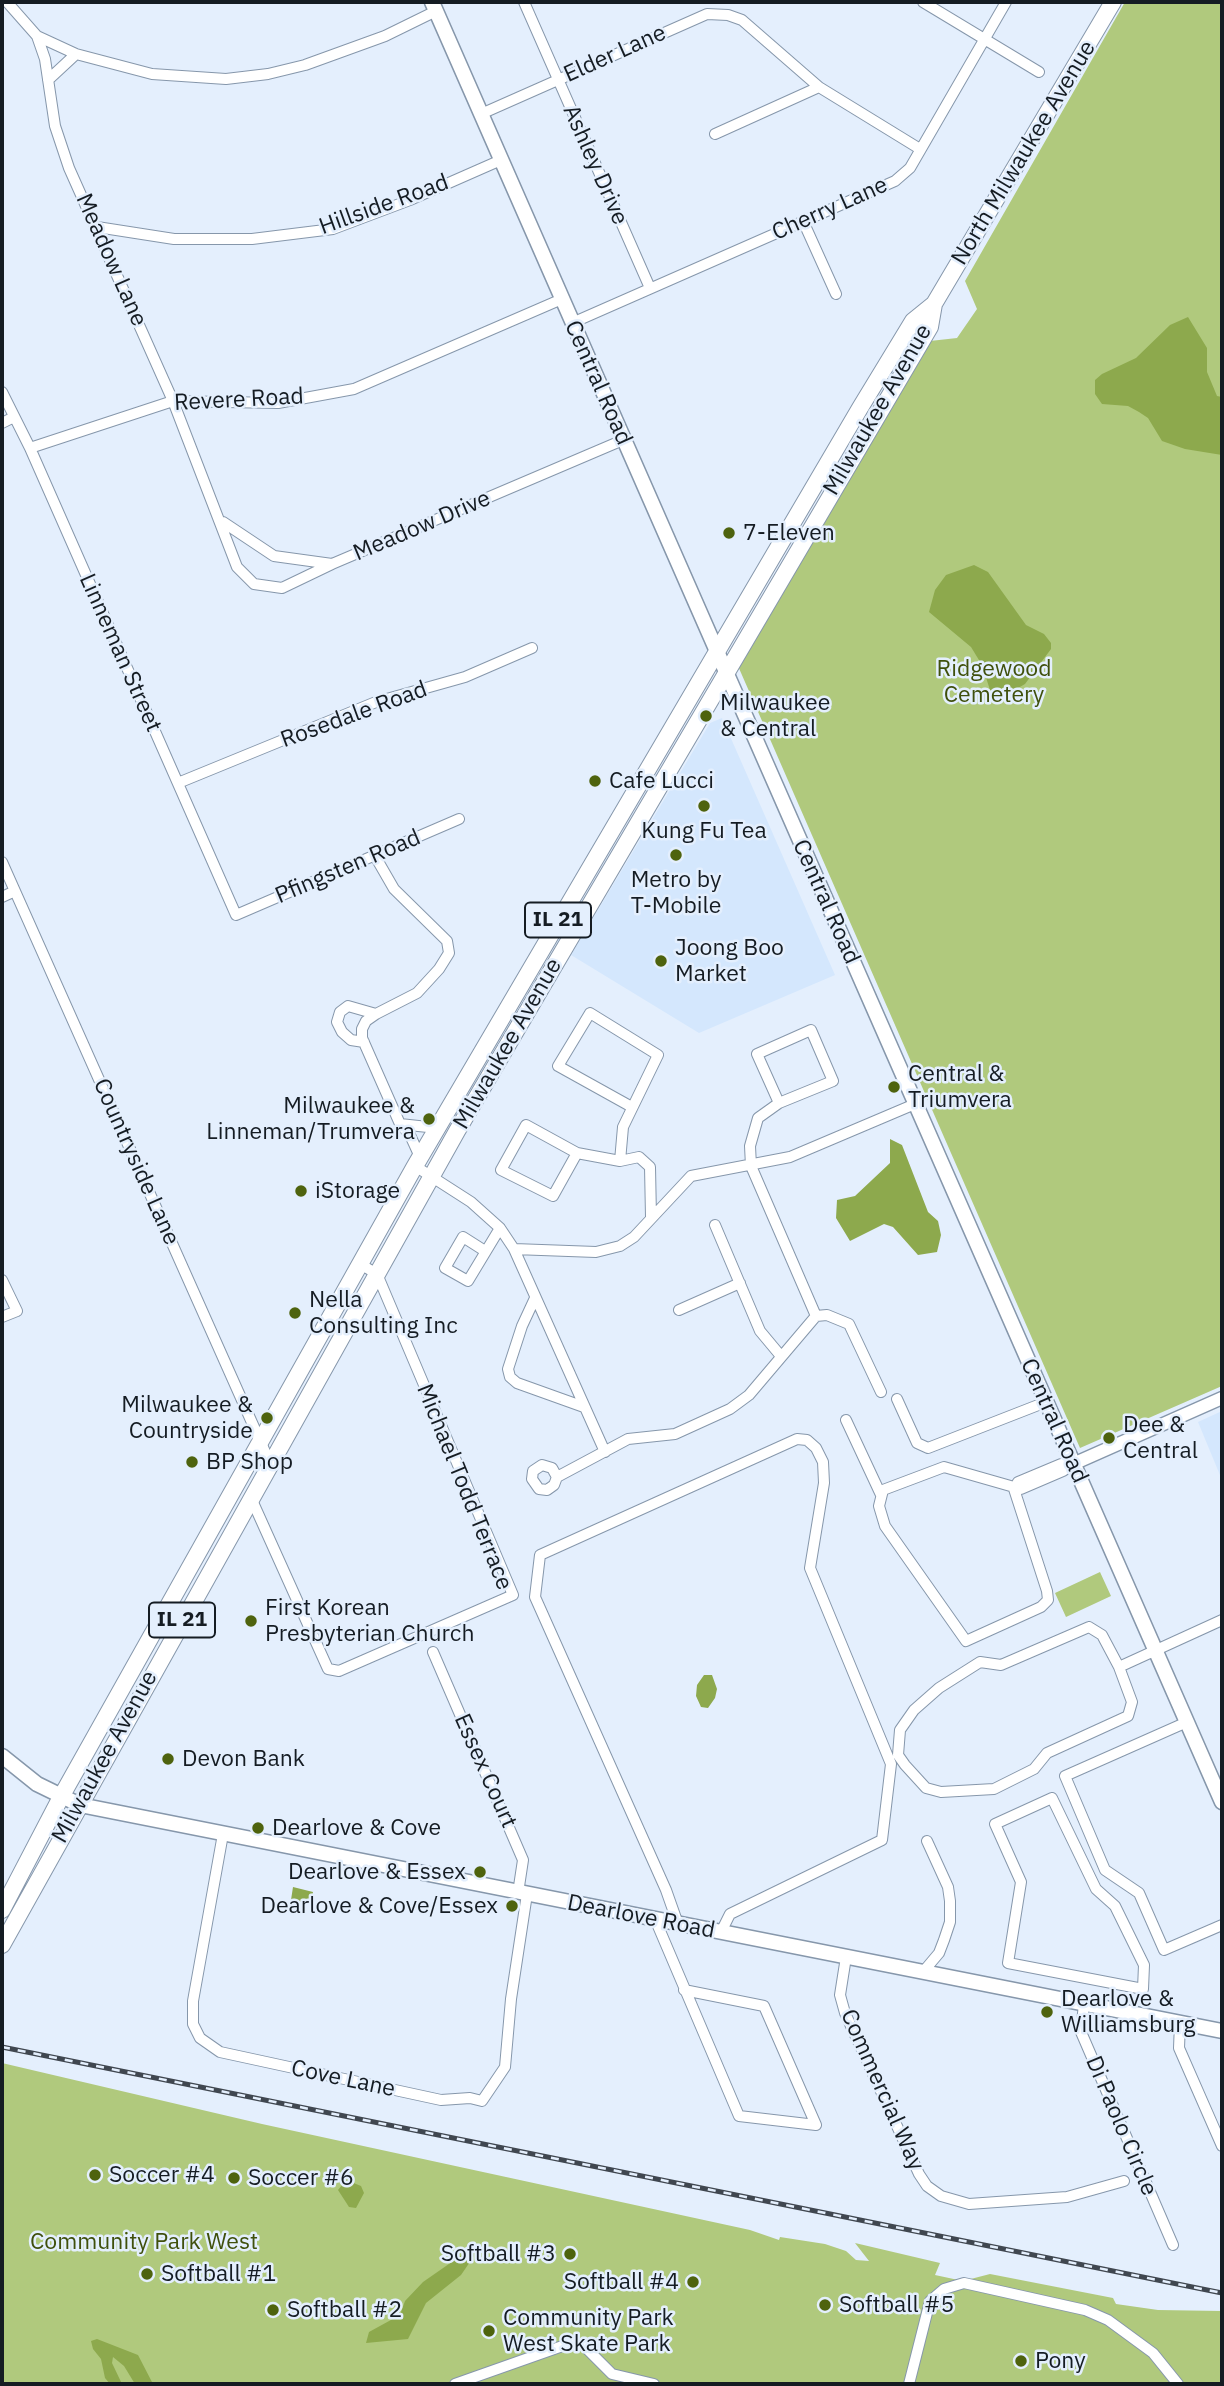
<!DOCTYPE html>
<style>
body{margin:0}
#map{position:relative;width:1224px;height:2386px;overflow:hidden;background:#e4effd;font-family:"IBM Plex Sans",sans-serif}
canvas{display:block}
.frame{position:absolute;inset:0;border:4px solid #151c23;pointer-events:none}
</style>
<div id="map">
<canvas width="1224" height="2386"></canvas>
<div class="frame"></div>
</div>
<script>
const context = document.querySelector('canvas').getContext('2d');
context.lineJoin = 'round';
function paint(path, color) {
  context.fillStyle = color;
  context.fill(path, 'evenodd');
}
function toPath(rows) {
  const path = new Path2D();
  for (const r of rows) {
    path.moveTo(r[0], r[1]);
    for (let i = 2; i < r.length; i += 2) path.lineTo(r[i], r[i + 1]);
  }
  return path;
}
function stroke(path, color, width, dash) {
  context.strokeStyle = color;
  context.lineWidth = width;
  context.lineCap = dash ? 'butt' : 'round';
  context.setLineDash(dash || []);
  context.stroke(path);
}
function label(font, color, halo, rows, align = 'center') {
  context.font = font + ' "IBM Plex Sans",sans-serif';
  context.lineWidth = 5;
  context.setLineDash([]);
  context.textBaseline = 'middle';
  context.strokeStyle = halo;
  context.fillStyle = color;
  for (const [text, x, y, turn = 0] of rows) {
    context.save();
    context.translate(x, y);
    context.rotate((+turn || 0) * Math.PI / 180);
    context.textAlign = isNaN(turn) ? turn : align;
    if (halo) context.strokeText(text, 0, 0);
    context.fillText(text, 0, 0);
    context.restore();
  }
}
paint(toPath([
 [722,718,835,975,699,1033,571,955,710,723],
 [1222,1411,1222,1480,1198,1422]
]), '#d4e7fd');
paint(toPath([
 [1125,2,1222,2,1222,1386,1080,1448,738,666,930,341,957,338,977,309,965,281],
 [1100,1572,1111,1596,1066,1617,1055,1593],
 [2,2063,262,2124,750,2230,779,2240,780,2237,825,2244,846,2251,856,2260,869,2261,855,2243,940,2263,935,2275,963,2281,990,2274,1113,2298,1116,2304,1158,2310,1222,2311,1222,2384,2,2384]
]), '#b0c97d');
paint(toPath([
 [1188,317,1207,348,1207,372,1217,396,1222,397,1222,455,1185,449,1162,441,1148,418,1139,412,1128,406,1102,404,1095,394,1095,380,1102,374,1136,358,1170,325],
 [974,565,988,572,1026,625,1044,634,1051,643,1051,649,1025,684,1006,695,990,690,982,665,971,647,929,612,935,590,946,575],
 [890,1139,902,1145,928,1212,938,1221,941,1235,937,1252,918,1255,893,1227,884,1224,850,1241,836,1218,837,1200,855,1196,890,1163],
 [704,1675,712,1675,717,1689,715,1698,708,1708,701,1707,696,1696,697,1685],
 [293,1887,313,1892,311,1904,291,1900],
 [346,2180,361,2186,364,2193,356,2208,349,2207,338,2190],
 [469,2250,474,2252,474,2256,461,2275,426,2303,408,2339,366,2343,369,2332,400,2315,405,2301,423,2282],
 [97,2339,138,2355,153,2384,135,2384,124,2366,113,2357,112,2363,122,2384,110,2384,105,2378,101,2359,93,2349,91,2341]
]), '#8da94d');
const minor = toPath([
 [7,2,37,36,45,59,55,126,69,168,173,401,237,567,254,584,282,588,332,564],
 [524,2,650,288],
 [923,2,1039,72],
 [37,36,76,54,152,74,226,79,268,74,305,65,385,36,436,11],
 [48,80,76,54],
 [481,114,707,14,728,15,742,20,819,87,920,149],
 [715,134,819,87],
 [803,221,836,294],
 [97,227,174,239,252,239,333,229,410,200,501,160],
 [572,323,895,181,910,168,1006,2],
 [2,392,30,448,236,915,459,819],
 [2,423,14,417],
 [30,448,173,401,278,403,354,389,562,299],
 [223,522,274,556,332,564,623,440],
 [178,783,376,702,465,677,532,648],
 [375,856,394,889,447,941,449,953,439,969,417,993,376,1014,366,1021,362,1029,362,1038,400,1124,410,1135,420,1157],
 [2,862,270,1463],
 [2,897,15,891],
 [364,1042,351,1040,342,1032,337,1022,340,1012,348,1006,376,1014],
 [779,1103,757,1054,811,1030,833,1081,779,1103,758,1118,750,1146,751,1166,816,1316],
 [400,1124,437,1128],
 [577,1153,553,1196,501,1170,526,1125,577,1153,620,1161,639,1157,650,1167,651,1217],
 [620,1161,623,1127,658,1055,590,1013,558,1066,630,1106],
 [415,1166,471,1202,500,1228,514,1249,605,1452],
 [715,1225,760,1331,780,1355],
 [514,1249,596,1252,620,1246,634,1237,691,1176,790,1157,915,1104],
 [485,1251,463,1237,445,1268,468,1281,500,1228],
 [2,1280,17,1311,2,1317],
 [535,1298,522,1326,508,1369,510,1377,517,1383,584,1407],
 [679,1310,740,1283],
 [897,1399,917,1443,928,1448,1046,1402],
 [846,1420,881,1495],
 [557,1477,552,1468,542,1465,533,1471,532,1479,539,1489,547,1490,554,1485,557,1477,628,1439,675,1434,730,1409,749,1395,816,1316,827,1315,849,1324,881,1392],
 [1014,1489,1047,1591,1048,1600,1041,1607,966,1641,885,1526,879,1506,883,1490,944,1467,1021,1489,1063,1471,1073,1464],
 [1014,1489,1018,1482,1061,1464,1072,1464],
 [251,1498,328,1669,339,1671,513,1595,377,1274,360,1264],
 [1089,1627,1102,1635,1119,1667,1132,1702,1128,1716,1047,1753,1034,1769,994,1789,941,1792,926,1788,905,1765,898,1755,900,1730,914,1710,939,1688,980,1662,1001,1665,1089,1627],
 [433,1652,523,1860,518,1893],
 [1119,1667,1222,1620],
 [1187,1722,1065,1776,1105,1870,1139,1893,1164,1950,1222,1925],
 [1052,1798,1096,1889,1115,1906,1144,1965,1143,1989,1008,1963,1021,1882,995,1824,1052,1798],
 [223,1834,193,2001,193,2024,200,2038,220,2052,441,2100,470,2098,482,2101,505,2067,511,1999,527,1894],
 [655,1919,739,2116,816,2125],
 [678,1924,666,1890,535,1597,540,1555,797,1439,807,1440,816,1448,823,1462,824,1483,810,1568,891,1764,882,1840,730,1914,721,1932],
 [846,1957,840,1995,845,2013,919,2174,927,2186,941,2196,969,2204,1067,2197,1124,2181],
 [923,1972,939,1953,944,1940,950,1922,950,1901,948,1887,927,1841],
 [684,1990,764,2006,816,2125],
 [1084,2004,1081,2032,1173,2245],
 [1180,2023,1179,2048,1222,2146],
 [455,2384,571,2343,584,2346,612,2374,654,2384],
 [909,2384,930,2301,944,2289,964,2283,1085,2310,1108,2320,1153,2353,1178,2384]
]);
const tertiary = toPath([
 [1073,1464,1222,1398]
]);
const secondary = toPath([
 [432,2,1222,1802],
 [2,1756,37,1784,80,1805,1222,2031]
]);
const primary = toPath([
 [2,1910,61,1797,415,1166,860,408,913,321,934,304,1113,2],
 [2,1945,457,1131,930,327,934,304]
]);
stroke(minor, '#8697ab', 12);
stroke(tertiary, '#8697ab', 15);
stroke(secondary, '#8697ab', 17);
stroke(primary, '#8697ab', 18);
stroke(minor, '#fff', 10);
stroke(tertiary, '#fff', 12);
stroke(secondary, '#fff', 14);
stroke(primary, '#fff', 16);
const rail = toPath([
 [2,2047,1222,2293]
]);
stroke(rail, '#404750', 5);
stroke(rail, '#e4effd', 2.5, [8]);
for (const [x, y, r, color] of [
 [729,533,7,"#4e630e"],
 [706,716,7,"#4e630e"],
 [595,781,7,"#4e630e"],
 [704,806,7,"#4e630e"],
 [676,855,7,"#4e630e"],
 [661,961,7,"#4e630e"],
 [894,1087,7,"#4e630e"],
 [429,1119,7,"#4e630e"],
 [301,1191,7,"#4e630e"],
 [295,1313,7,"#4e630e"],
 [267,1418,7,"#4e630e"],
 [1109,1438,7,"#4e630e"],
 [192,1462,7,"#4e630e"],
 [251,1621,7,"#4e630e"],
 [168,1759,7,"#4e630e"],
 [258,1828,7,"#4e630e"],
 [480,1872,7,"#4e630e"],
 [512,1906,7,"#4e630e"],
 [1047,2012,7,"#4e630e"],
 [95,2175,7,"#4e630e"],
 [234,2178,7,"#4e630e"],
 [570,2254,7,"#4e630e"],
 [147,2274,7,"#4e630e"],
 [693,2282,7,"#4e630e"],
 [825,2305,7,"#4e630e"],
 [273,2310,7,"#4e630e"],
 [489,2331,7,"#4e630e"],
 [1021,2361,7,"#4e630e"]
]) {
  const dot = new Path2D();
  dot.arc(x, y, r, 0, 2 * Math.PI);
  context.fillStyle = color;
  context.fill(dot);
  stroke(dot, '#e4effd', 2.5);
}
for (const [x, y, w] of [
 [558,920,66],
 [182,1620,66]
]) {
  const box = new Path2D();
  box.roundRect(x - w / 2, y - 17.5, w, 35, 5);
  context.fillStyle = '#e4effd';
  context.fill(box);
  stroke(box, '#151c23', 2);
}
label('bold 21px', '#151c23', null, [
 ["IL 21",558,920],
 ["IL 21",182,1620]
]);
label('23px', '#151c23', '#e4effd', [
 ["Elder Lane",615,54,-24],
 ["North Milwaukee Avenue",1024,153,-59],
 ["Ashley Drive",595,165,66],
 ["Hillside Road",384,205,-20],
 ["Cherry Lane",830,209,-24],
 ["Meadow Lane",111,260,66],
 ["Central Road",598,383,66],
 ["Revere Road",239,400,-3],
 ["Milwaukee Avenue",878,410,-60],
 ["Meadow Drive",422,526,-23],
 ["Linneman Street",120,653,66],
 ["Rosedale Road",354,715,-20],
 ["Pfingsten Road",348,867,-23],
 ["Central Road",826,902,66],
 ["Milwaukee Avenue",508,1044,-60],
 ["Countryside Lane",136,1162,66],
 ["Central Road",1054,1421,66],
 ["Michael Todd Terrace",464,1487,68],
 ["Milwaukee Avenue",105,1757,-61],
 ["Essex Court",485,1771,66],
 ["Dearlove Road",641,1917,11],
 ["Cove Lane",343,2079,12],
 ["Commercial Way",882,2090,66],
 ["Di Paolo Circle",1121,2126,67]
]);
label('23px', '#151c23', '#e4effd', [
 ["7-Eleven",743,533],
 ["Milwaukee",720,703],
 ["& Central",720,729],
 ["Cafe Lucci",609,781],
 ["Kung Fu Tea",704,831,"center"],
 ["Metro by",676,880,"center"],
 ["T-Mobile",676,906,"center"],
 ["Joong Boo",675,948],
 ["Market",675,974],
 ["Central &",908,1074],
 ["Triumvera",908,1100],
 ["Milwaukee &",415,1106,"right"],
 ["Linneman/Trumvera",415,1132,"right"],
 ["iStorage",315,1191],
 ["Nella",309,1300],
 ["Consulting Inc",309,1326],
 ["Milwaukee &",253,1405,"right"],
 ["Countryside",253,1431,"right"],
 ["Dee &",1123,1425],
 ["Central",1123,1451],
 ["BP Shop",206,1462],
 ["First Korean",265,1608],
 ["Presbyterian Church",265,1634],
 ["Devon Bank",182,1759],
 ["Dearlove & Cove",272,1828],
 ["Dearlove & Essex",466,1872,"right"],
 ["Dearlove & Cove/Essex",498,1906,"right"],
 ["Dearlove &",1061,1999],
 ["Williamsburg",1061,2025],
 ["Soccer #4",109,2175],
 ["Soccer #6",248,2178],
 ["Softball #3",556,2254,"right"],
 ["Softball #1",161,2274],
 ["Softball #4",679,2282,"right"],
 ["Softball #5",839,2305],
 ["Softball #2",287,2310],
 ["Community Park",503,2318],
 ["West Skate Park",503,2344],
 ["Pony",1035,2361]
], 'left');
label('23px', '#3f500c', '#e4effd', [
 ["Ridgewood",994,669],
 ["Cemetery",994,695],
 ["Community Park West",144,2242]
]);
</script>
